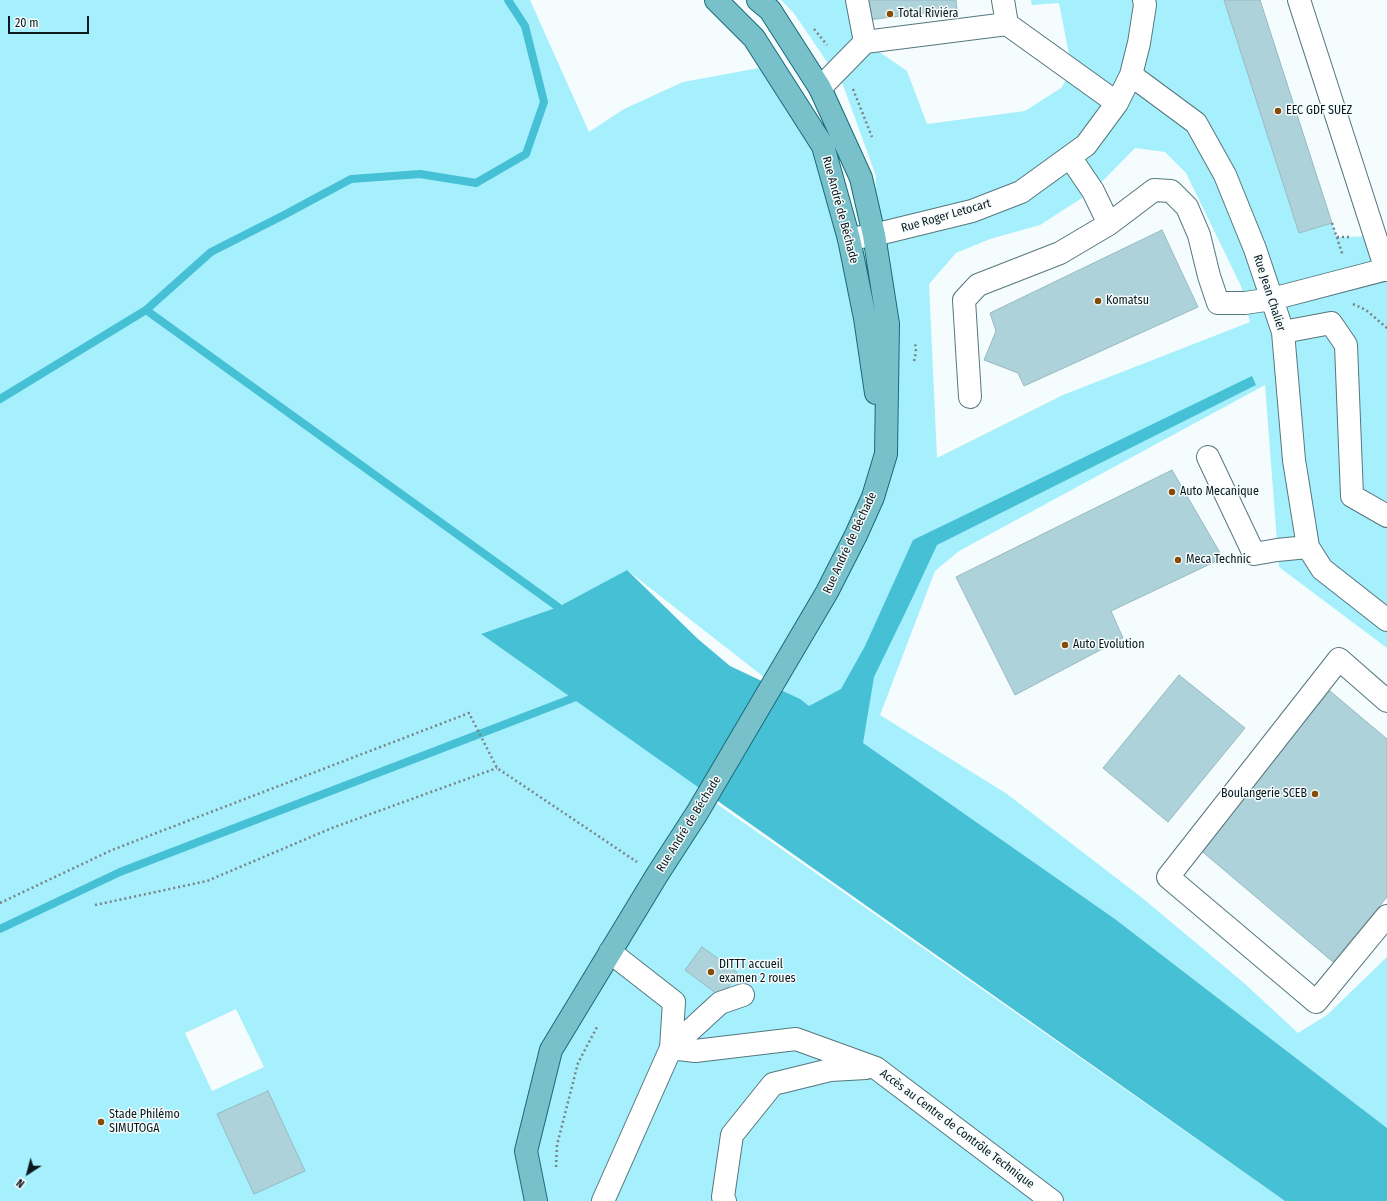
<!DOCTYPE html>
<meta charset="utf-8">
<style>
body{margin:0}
#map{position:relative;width:1387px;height:1201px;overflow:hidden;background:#f5fcfd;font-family:"Fira Sans Condensed",sans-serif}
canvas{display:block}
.north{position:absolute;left:8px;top:1153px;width:40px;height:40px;-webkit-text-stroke:3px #f5fcfd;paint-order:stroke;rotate:216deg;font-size:11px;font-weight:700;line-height:16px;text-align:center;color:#0b191c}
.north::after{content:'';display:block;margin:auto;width:14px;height:18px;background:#0b191c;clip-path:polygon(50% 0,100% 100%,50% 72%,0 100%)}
.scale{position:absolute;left:8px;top:16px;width:81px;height:18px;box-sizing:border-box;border:2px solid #0b191c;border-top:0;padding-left:5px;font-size:12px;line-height:14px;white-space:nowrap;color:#0b191c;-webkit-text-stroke:3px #f5fcfd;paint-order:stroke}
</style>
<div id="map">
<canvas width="1387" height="1201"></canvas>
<div class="north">N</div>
<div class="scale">20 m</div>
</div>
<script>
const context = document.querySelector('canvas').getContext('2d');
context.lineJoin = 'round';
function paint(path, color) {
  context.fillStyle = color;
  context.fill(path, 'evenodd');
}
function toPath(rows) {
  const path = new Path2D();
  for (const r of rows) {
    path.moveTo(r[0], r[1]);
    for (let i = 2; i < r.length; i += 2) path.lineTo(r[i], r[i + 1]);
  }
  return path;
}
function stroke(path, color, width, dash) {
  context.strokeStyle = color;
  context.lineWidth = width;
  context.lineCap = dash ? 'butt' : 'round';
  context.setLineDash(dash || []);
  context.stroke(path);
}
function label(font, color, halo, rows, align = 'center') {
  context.font = font + ' "Fira Sans Condensed",sans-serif';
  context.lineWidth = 3;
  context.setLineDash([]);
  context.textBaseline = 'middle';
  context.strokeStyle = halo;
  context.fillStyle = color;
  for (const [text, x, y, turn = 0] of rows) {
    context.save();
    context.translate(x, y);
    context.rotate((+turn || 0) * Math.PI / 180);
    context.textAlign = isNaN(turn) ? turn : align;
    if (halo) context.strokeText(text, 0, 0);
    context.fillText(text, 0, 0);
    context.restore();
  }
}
paint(toPath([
 [0,0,530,0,589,132,624,109,683,82,759,68,799,108,849,239,885,450,874,235,876,176,843,85,793,12,781,0,857,0,865,42,907,71,927,124,1025,111,1061,88,1072,70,1059,3,1032,5,1031,0,1224,0,1299,233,1332,223,1337,237,1387,236,1387,648,1279,567,1265,385,959,551,935,571,880,715,1007,794,1141,897,1244,983,1298,1033,1327,1015,1387,957,1387,1128,1115,919,809,706,774,685,627,570,558,607,481,634,709,794,707,797,1285,1201,0,1201],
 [1135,148,1165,152,1186,173,1241,286,1250,322,1063,395,937,458,929,284,956,253,990,239,1040,225,1093,191],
 [236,1009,264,1067,212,1091,185,1033]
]), '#a6effd');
paint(toPath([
 [1252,376,1256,385,937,545,910,603,874,677,863,743,1115,919,1387,1128,1387,1201,1285,1201,481,634,558,607,627,570,698,639,730,666,800,699,809,706,841,689,865,646,913,540]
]), '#46c0d4');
stroke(toPath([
 [146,310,211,252,284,215,351,179,420,174,476,183,526,154,544,102,525,26,508,0],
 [0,399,146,310,558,607],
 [0,929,120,872,581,695]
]), '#46c0d4', 8);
const building = toPath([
 [865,0,956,0,957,9,868,20,865,0],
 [1224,0,1260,0,1332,223,1299,233,1224,0],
 [1162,230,1198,307,1024,386,1018,373,984,360,996,331,990,313,1162,230],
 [1172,470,1223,558,1111,611,1123,638,1015,695,956,577,1172,470],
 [1179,675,1245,728,1168,822,1103,768,1179,675],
 [1330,691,1387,739,1387,897,1333,962,1198,848,1330,691],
 [702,947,738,973,721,997,685,970,702,947],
 [268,1091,305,1171,254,1194,217,1114,268,1091]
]);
paint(building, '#add2d9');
stroke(building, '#96bac1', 1);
const minor = toPath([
 [857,0,865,42],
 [1003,0,1007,24,1117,103],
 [1299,0,1386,270],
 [865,42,1007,24],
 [1131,75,1196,123,1225,175,1255,249,1283,332,1294,460,1308,547,1322,569,1387,620],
 [820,88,865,42],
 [1109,224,1154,190,1171,191,1187,207,1199,235,1209,276,1218,303,1245,303,1272,299,1387,269],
 [849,239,874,235,972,211,1021,192,1086,145,1117,103,1131,75,1139,43,1145,5,1144,0],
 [1283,332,1331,323,1346,345,1352,496,1387,516],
 [970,397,964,300,978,285,1060,253,1109,224,1093,191,1070,157],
 [1208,457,1254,554,1277,550,1308,547],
 [1387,701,1339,659,1168,877,1316,1002,1387,916],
 [610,952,674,1002,671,1048],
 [671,1048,720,1003,743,995],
 [603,1201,671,1048,695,1051,796,1039,876,1068,1052,1201],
 [725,1201,723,1197,732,1135,773,1084,830,1070,866,1068]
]);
const major = toPath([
 [716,0,754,38,823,146,849,239,865,318,876,393],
 [536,1201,526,1151,551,1050,657,875,697,813,827,592,856,535,873,497,886,454,888,324,874,235,861,178,820,88,770,10,758,0]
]);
stroke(minor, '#55777e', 24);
stroke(major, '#176b78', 24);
stroke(toPath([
 [814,29,827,45],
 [853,89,872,137],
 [1332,223,1343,256],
 [1337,237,1349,237],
 [1353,304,1366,310,1387,328],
 [914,361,916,352,915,342],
 [0,903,112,850,469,713,497,768,637,862],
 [95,905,207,881,332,828,497,768],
 [556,1167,557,1145,578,1063,598,1025]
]), '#798385', 2.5, [2, 3]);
stroke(minor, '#fff', 22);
stroke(major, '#78c1cb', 22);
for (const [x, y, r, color] of [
 [890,14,4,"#864b04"],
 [1278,111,4,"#864b04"],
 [1098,301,4,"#864b04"],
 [1172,492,4,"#864b04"],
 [1178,560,4,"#864b04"],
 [1065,645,4,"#864b04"],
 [1315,794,4,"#864b04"],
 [711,972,4,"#864b04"],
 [101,1122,4,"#864b04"]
]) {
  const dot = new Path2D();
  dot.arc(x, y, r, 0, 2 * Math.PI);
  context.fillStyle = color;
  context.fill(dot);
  stroke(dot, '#f5fcfd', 1.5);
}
label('12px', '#0b191c', '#f5fcfd', [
 ["Total Riviéra",898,14],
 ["EEC GDF SUEZ",1286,111],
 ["Komatsu",1106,301],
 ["Auto Mecanique",1180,492],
 ["Meca Technic",1186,560],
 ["Auto Evolution",1073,645],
 ["Boulangerie SCEB",1307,794,"right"],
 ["DITTT accueil",719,965],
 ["examen 2 roues",719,979],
 ["Stade Philémo",109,1115],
 ["SIMUTOGA",109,1129]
], 'left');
label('12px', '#0b191c', '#f5fcfd', [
 ["Rue André de Béchade",840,210,75],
 ["Rue Roger Letocart",946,216,-16],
 ["Rue Jean Chalier",1269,293,72],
 ["Rue André de Béchade",850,543,-65],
 ["Rue André de Béchade",689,824,-58],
 ["Accès au Centre de Contrôle Technique",957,1129,37]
]);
</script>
